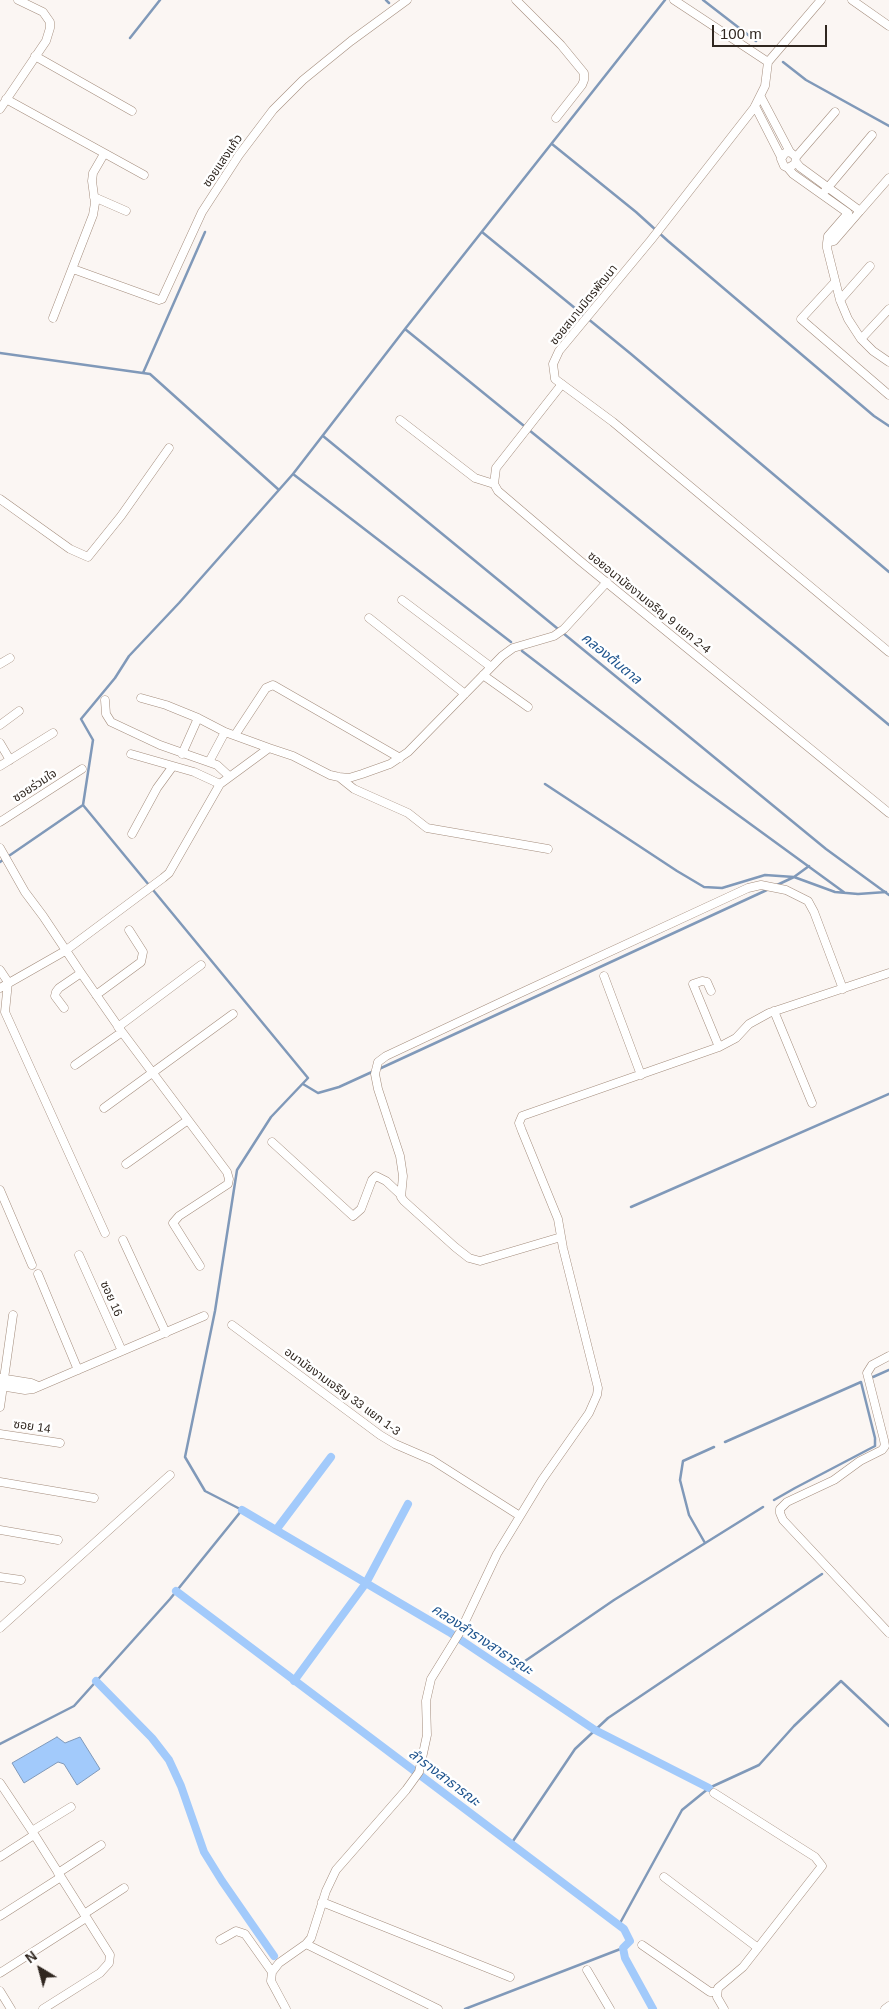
<!DOCTYPE html>
<meta charset="utf-8">
<style>
body{margin:0}
#map{position:relative;width:889px;height:2009px;overflow:hidden;background:#fbf6f3;font-family:Arial,sans-serif}
canvas{display:block}
.north{position:absolute;left:15px;top:1944px;width:50px;height:50px;-webkit-text-stroke:4px #fff;paint-order:stroke;rotate:323deg;font-size:14px;font-weight:700;line-height:20px;text-align:center;color:#302720}
.north::after{content:'';display:block;margin:auto;width:18px;height:22px;background:#302720;clip-path:polygon(50% 0,100% 100%,50% 72%,0 100%)}
.scale{position:absolute;left:712px;top:25px;width:115px;height:22px;box-sizing:border-box;border:2px solid #302720;border-top:0;padding-left:6px;font-size:15px;line-height:18px;white-space:nowrap;color:#302720;-webkit-text-stroke:4px #fff;paint-order:stroke}
</style>
<div id="map">
<canvas width="889" height="2009"></canvas>
<div class="north">N</div>
<div class="scale">100 m</div>
</div>
<script>
const context = document.querySelector('canvas').getContext('2d');
context.lineJoin = 'round';
function paint(path, color) {
  context.fillStyle = color;
  context.fill(path, 'evenodd');
}
function toPath(rows) {
  const path = new Path2D();
  for (const r of rows) {
    path.moveTo(r[0], r[1]);
    for (let i = 2; i < r.length; i += 2) path.lineTo(r[i], r[i + 1]);
  }
  return path;
}
function stroke(path, color, width, dash) {
  context.strokeStyle = color;
  context.lineWidth = width;
  context.lineCap = dash ? 'butt' : 'round';
  context.setLineDash(dash || []);
  context.stroke(path);
}
function label(font, color, halo, rows, align = 'center') {
  context.font = font + ' Arial,"Noto Sans Thai",sans-serif';
  context.lineWidth = 5;
  context.setLineDash([]);
  context.textBaseline = 'middle';
  context.strokeStyle = halo;
  context.fillStyle = color;
  for (const [text, x, y, turn = 0] of rows) {
    context.save();
    context.translate(x, y);
    context.rotate((+turn || 0) * Math.PI / 180);
    context.textAlign = isNaN(turn) ? turn : align;
    if (halo) context.strokeText(text, 0, 0);
    context.fillText(text, 0, 0);
    context.restore();
  }
}
const water = toPath([
 [57,1737,65,1743,80,1737,100,1769,77,1785,64,1764,58,1762,24,1783,12,1763,57,1737]
]);
paint(water, '#a2cafb');
stroke(water, '#8099b9', 1);
stroke(toPath([
 [386,0,389,3],
 [703,0,756,41],
 [130,38,160,0],
 [783,62,806,80,889,126],
 [552,144,636,212,668,241,874,416,889,426],
 [482,232,631,354,889,572],
 [405,329,798,649,889,725],
 [0,353,150,374,279,490],
 [143,373,205,232],
 [323,436,826,849,889,895],
 [293,474,511,642],
 [522,651,690,780,845,893],
 [545,784,677,871,704,887,722,888,765,875,794,877,835,892,858,894,886,892],
 [0,862,83,805,93,740,81,719,115,678,129,656,179,603,293,474,405,329,665,0],
 [777,885,794,877,809,866],
 [379,1069,769,889],
 [303,1084,318,1093,339,1087,374,1071],
 [631,1207,889,1094],
 [873,1377,889,1370],
 [725,1442,861,1382,875,1438,875,1446,795,1488,774,1500],
 [705,1543,689,1515,680,1480,683,1461,714,1447],
 [509,1672,614,1600,763,1507],
 [0,1744,74,1706,170,1599,242,1510,205,1491,185,1457,215,1311,237,1170,271,1117,308,1078,83,805],
 [511,1844,575,1749,608,1718,822,1574],
 [619,1925,682,1810,709,1788,759,1765,794,1726,841,1681,889,1726],
 [465,2009,623,1948]
]), '#8099b9', 2.5);
stroke(toPath([
 [242,1510,449,1632,595,1730,709,1788],
 [276,1530,331,1457],
 [176,1591,624,1929,630,1941,623,1948,625,1958,653,2009],
 [96,1681,152,1738,169,1760,181,1786,204,1852,222,1881,274,1956],
 [294,1681,366,1583,408,1504]
]), '#a2cafb', 8);
const minor = toPath([
 [516,0,561,45,584,73,584,80,582,85,556,118],
 [674,0,768,62,765,86,754,108,651,240,559,351,553,364,555,379,613,422,889,652],
 [852,0,889,26],
 [35,56,132,111],
 [768,62,821,0],
 [761,97,790,152,796,157,795,164,788,168,784,166,781,159,785,153,790,152],
 [6,99,144,175],
 [755,106,781,157],
 [0,109,46,41,50,28,50,22,43,12,18,0],
 [796,157,835,112],
 [788,168,793,174,848,213,828,236,827,243,834,241,860,211,800,167,796,162],
 [825,191,872,135],
 [94,197,126,211],
 [860,211,889,178],
 [827,243,827,248,840,300,848,319,861,339,873,351,889,362],
 [73,269,159,300,162,299,202,212,239,155,273,110,303,80,351,41,407,0],
 [835,282,801,319,889,395],
 [840,300,870,266],
 [53,318,93,215,95,203,92,181,93,173,104,154],
 [861,339,889,309],
 [562,384,496,468,494,484,498,491,579,560,889,813],
 [400,420,475,478,494,484],
 [0,499,70,549,88,557,121,516,169,448],
 [402,600,491,667],
 [369,618,465,694],
 [0,664,10,658],
 [483,675,528,707],
 [141,698,166,705,198,718,225,732,269,748],
 [105,700,106,714,111,722,160,745,217,765,229,776],
 [0,725,19,711],
 [235,735,266,688,273,685,400,758],
 [0,743,10,760],
 [131,754,173,766],
 [182,754,198,718],
 [209,762,225,732],
 [0,766,53,733],
 [339,777,354,789,408,813,427,828,548,849],
 [0,822,82,769],
 [132,834,157,788,173,766,194,772,220,784],
 [0,848,25,892,43,916,81,973,122,1032,227,1172,229,1179,228,1184,179,1216,173,1223,200,1266],
 [0,970,8,982,5,1012,105,1233],
 [604,976,641,1075],
 [0,988,65,951,163,878,169,873,220,784,269,748,293,756,330,775,339,777,349,778,362,774,390,764,408,752,502,656,513,648,554,636,564,629,607,582],
 [711,991,707,982,702,981,693,984,719,1047],
 [96,995,141,962,143,952,129,930],
 [64,1008,55,996,56,992,59,988,81,973],
 [774,1011,812,1103],
 [118,1027,201,965],
 [75,1065,122,1032],
 [104,1108,233,1014],
 [272,1142,353,1216,361,1209,372,1180,376,1176,386,1181,401,1195],
 [126,1164,188,1120],
 [0,1190,32,1265],
 [561,1237,480,1261,469,1258,455,1247,404,1201,401,1197,403,1176,400,1156,378,1089,375,1074,378,1062,386,1056,514,996,748,888,761,885,786,890,808,901,814,912,843,989],
 [123,1240,166,1333],
 [79,1255,122,1351],
 [38,1274,78,1370],
 [232,1325,380,1435,395,1444,432,1460,520,1516],
 [889,1356,872,1365,867,1373,884,1440,885,1446,882,1450,860,1461,834,1480,787,1502,780,1509,780,1513,783,1520,889,1633],
 [0,1378,31,1383,38,1386],
 [0,1386,25,1390,33,1389,204,1316],
 [0,1407,13,1315],
 [0,1434,60,1443],
 [0,1482,94,1498],
 [0,1530,58,1540],
 [0,1577,21,1580],
 [0,1628,170,1475],
 [0,1783,32,1831,110,1955,109,1963,100,1973,43,2009],
 [714,1793,815,1857,822,1866,743,1967,718,1988,717,1997,724,2009],
 [32,1831,71,1807],
 [0,1857,34,1835],
 [58,1873,101,1845],
 [664,1877,758,1948],
 [322,1902,510,1977],
 [84,1914,124,1888],
 [0,1916,61,1877],
 [220,1940,236,1931,245,1934,272,1972],
 [306,1944,438,2009],
 [642,1945,710,1992,717,1992],
 [587,1970,610,2009],
 [0,1973,86,1918],
 [0,1991,11,2009],
 [286,2009,271,1981,272,1972,279,1963,306,1944,311,1938,326,1891,336,1870,406,1790,419,1772,427,1735,426,1701,431,1679,460,1632,497,1554,542,1480,589,1413,597,1395,598,1388,563,1248,558,1219,522,1131,519,1123,522,1116,719,1047,736,1038,749,1024,769,1013,889,973],
 [885,2009,889,2006]
]);
stroke(minor, '#a48d7d', 9);
stroke(minor, '#fff', 8);
label('12px', '#302720', '#fff', [
 ["ซอยแสงแก้ว",223,161,-56],
 ["ซอยสมานมิตรพัฒนา",584,305,-51],
 ["ซอยอนามัยงามเจริญ 9 แยก 2-4",649,603,39],
 ["ซอยร่วมใจ",35,786,-33],
 ["ซอย 16",111,1299,66],
 ["อนามัยงามเจริญ 33 แยก 1-3",342,1392,36],
 ["ซอย 14",32,1427,8]
]);
label('italic 14px', '#1d538d', '#fff', [
 ["คลองต้นตาล",611,659,39],
 ["คลองลำรางสาธารณะ",482,1640,33],
 ["ลำรางสาธารณะ",444,1778,37]
]);
</script>
